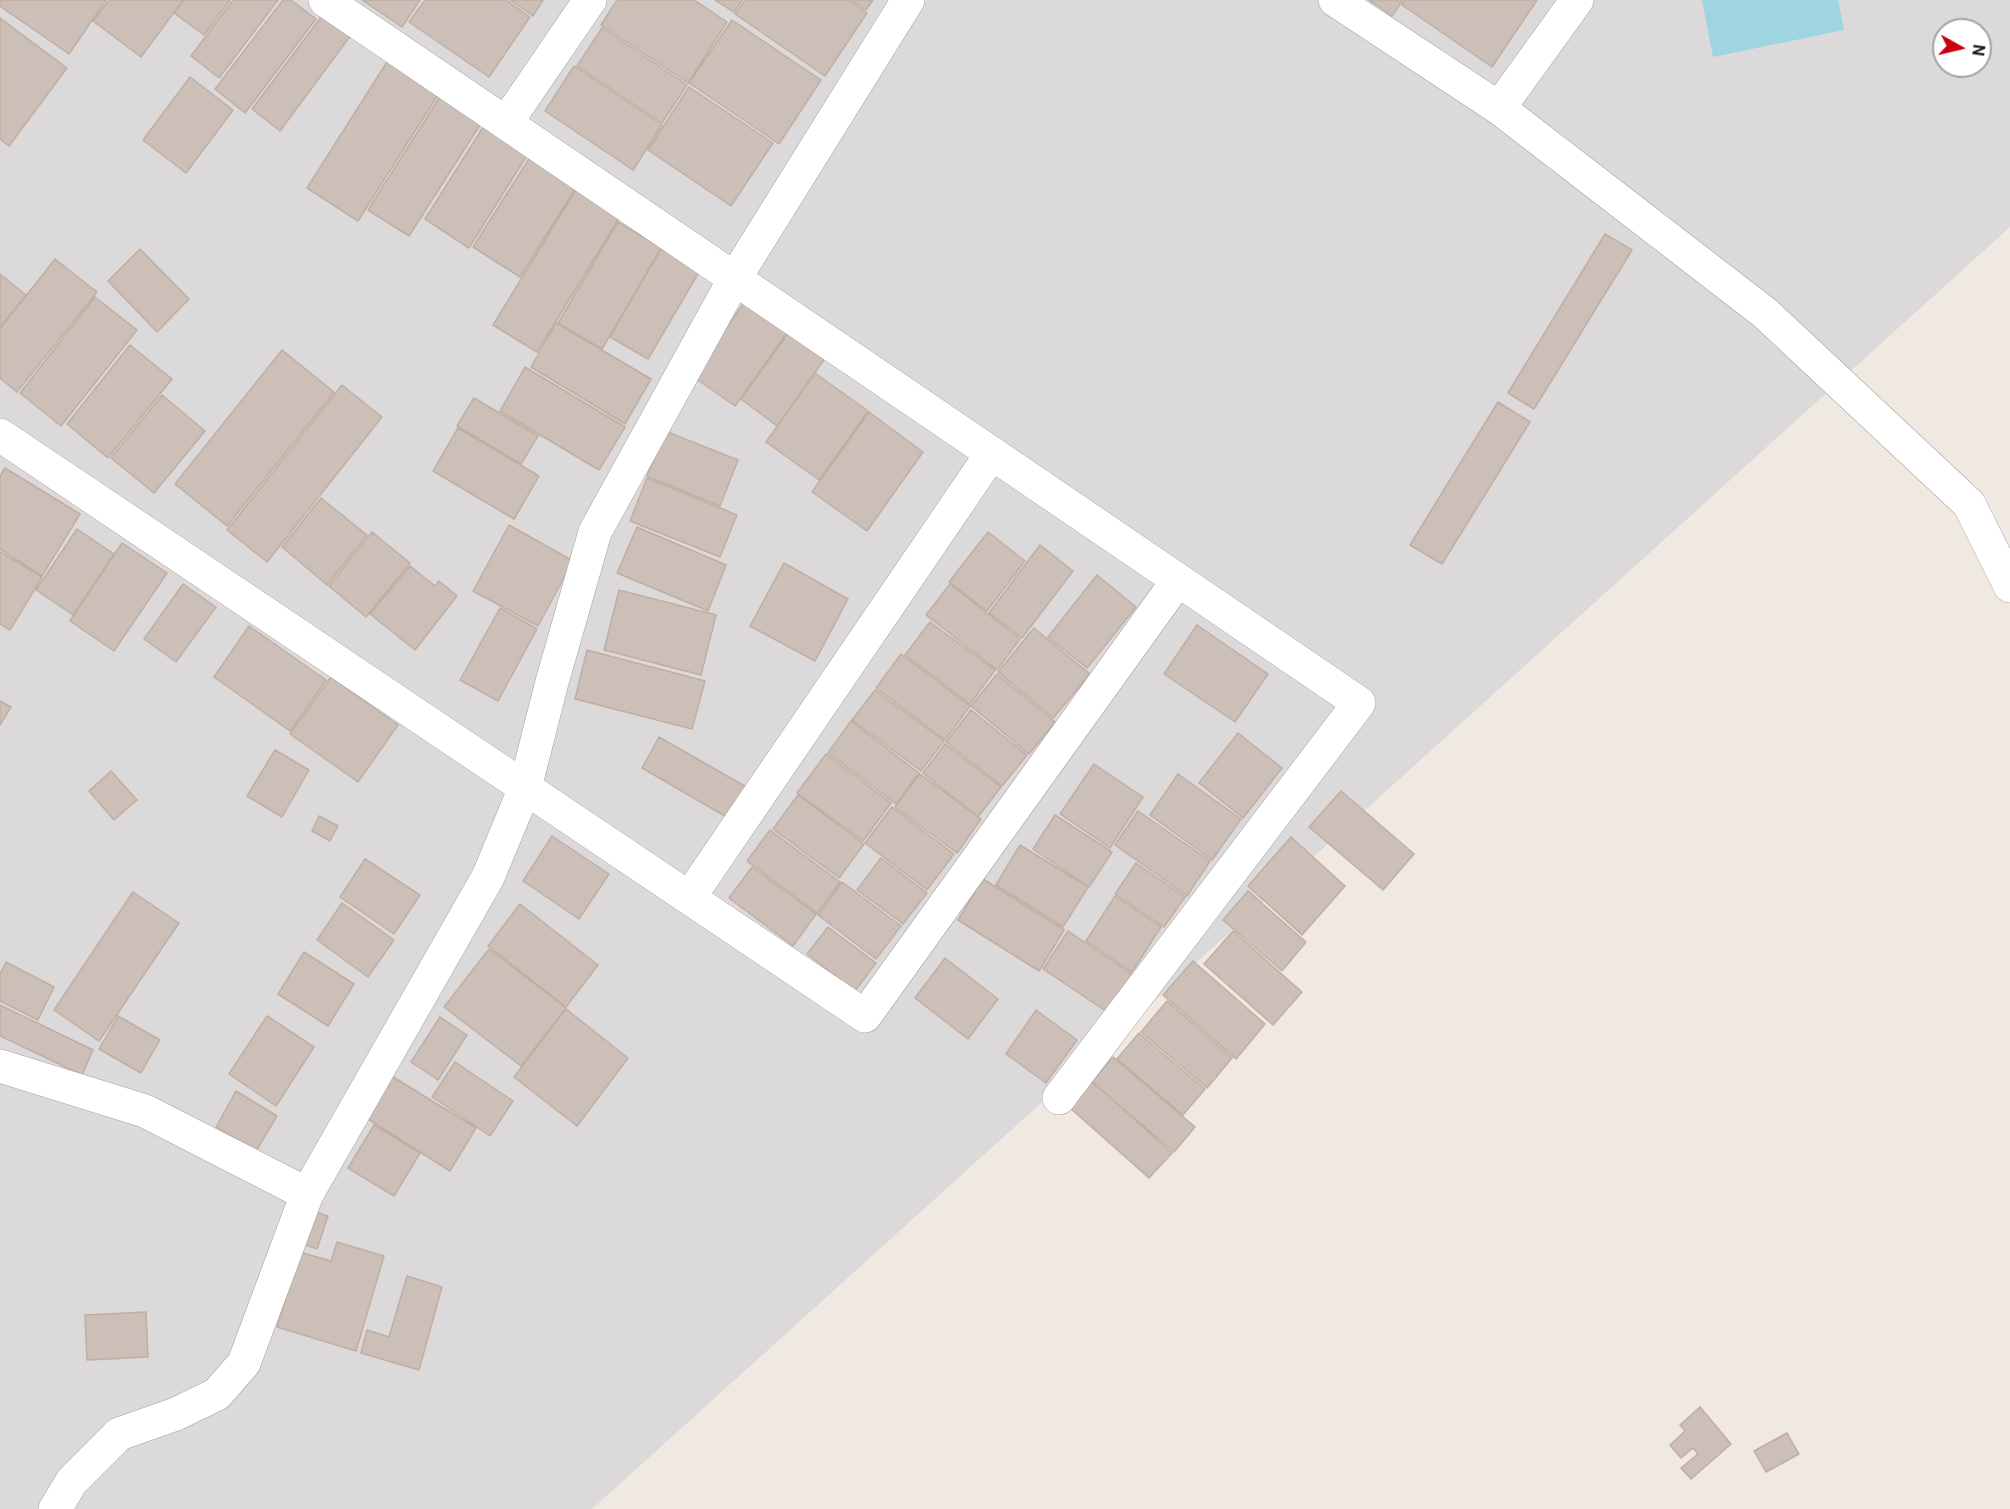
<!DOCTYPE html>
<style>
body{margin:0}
#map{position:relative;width:2010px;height:1509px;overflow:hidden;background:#efe9e1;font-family:Roboto,sans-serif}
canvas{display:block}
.north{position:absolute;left:1932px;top:18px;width:60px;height:60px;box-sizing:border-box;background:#fff;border:2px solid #a4a4a4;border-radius:50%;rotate:98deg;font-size:16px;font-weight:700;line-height:24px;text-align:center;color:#1c1c1c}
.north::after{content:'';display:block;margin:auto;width:21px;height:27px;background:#c9000b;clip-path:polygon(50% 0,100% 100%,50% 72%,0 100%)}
</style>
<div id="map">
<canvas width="2010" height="1509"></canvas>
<div class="north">N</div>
</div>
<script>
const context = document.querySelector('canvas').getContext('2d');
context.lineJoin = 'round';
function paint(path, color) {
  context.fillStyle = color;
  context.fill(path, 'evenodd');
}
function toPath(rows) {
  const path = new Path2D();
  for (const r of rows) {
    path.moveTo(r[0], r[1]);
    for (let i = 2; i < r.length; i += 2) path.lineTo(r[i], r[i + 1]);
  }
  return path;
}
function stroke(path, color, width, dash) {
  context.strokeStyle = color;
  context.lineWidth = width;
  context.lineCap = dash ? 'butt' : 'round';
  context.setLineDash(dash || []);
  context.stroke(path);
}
paint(toPath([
 [0,0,2010,0,2010,227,592,1509,0,1509],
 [1944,30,1980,30,1980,66,1944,66]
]), '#dbd9d9');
paint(toPath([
 [1702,0,1838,0,1844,30,1713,57]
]), '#9ed5e0');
const building = toPath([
 [0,0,106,0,69,54,0,6,0,0],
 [109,0,183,0,141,57,93,21,109,0],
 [184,0,230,0,204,35,174,13,184,0],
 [233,0,278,0,219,78,191,56,233,0],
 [283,0,291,0,316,19,245,113,215,89,283,0],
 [362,0,420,0,402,27,362,0],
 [425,0,506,0,530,17,489,77,409,22,425,0],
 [510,0,543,0,533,16,510,0],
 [617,0,694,0,727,22,688,83,601,25,617,0],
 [715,0,742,0,734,12,715,0],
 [745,0,848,0,867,13,825,76,735,14,745,0],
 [851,0,873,0,866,10,851,0],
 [1369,0,1403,0,1392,16,1369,0],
 [1405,0,1537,0,1492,67,1402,5,1405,0],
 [324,13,351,35,280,131,252,109,324,13],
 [0,18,67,68,9,146,0,139,0,18],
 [732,20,821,80,779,144,689,83,732,20],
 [602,28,687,85,662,123,577,66,602,28],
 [392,54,443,87,358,221,307,188,392,54],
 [574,66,662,125,633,170,545,111,574,66],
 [190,77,233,110,186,173,143,140,190,77],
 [446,87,487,114,409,236,368,210,446,87],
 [689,87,773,143,731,206,648,150,689,87],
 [487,121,531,149,469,248,425,219,487,121],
 [532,154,578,184,520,277,473,247,532,154],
 [577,188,621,215,537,352,493,325,577,188],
 [618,222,661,248,602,349,558,323,618,222],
 [1605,234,1632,250,1534,409,1508,393,1605,234],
 [140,249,189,299,157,332,108,281,140,249],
 [661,249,699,272,648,359,610,337,661,249],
 [55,259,97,292,17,392,0,378,0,329,55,259],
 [0,274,26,295,0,327,0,274],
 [95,297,137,330,61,426,20,393,95,297],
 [748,297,790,328,735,406,692,376,748,297],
 [556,323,651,379,625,424,531,367,556,323],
 [792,328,828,354,777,426,741,399,792,328],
 [130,345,172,379,108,458,67,424,130,345],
 [282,350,334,392,227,526,175,484,282,350],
 [525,367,625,427,599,470,500,411,525,367],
 [815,373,868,411,819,480,766,442,815,373],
 [342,385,382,417,267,562,227,530,342,385],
 [162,395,205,431,154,493,111,458,162,395],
 [474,398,538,436,521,464,457,426,474,398],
 [1498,402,1530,422,1442,564,1410,545,1498,402],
 [869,412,923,452,867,531,812,492,869,412],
 [458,428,539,476,514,519,433,471,458,428],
 [665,431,738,460,720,506,647,476,665,431],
 [5,468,80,514,42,576,0,549,0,476,5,468],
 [647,478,737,515,720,557,630,521,647,478],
 [321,498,367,535,327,585,282,547,321,498],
 [509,525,573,561,538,626,473,591,509,525],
 [637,527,726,565,708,611,617,573,637,527],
 [77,529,114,554,73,615,36,590,77,529],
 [372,532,410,563,366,617,329,586,372,532],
 [988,532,1025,561,987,611,949,582,988,532],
 [122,543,167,573,114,651,70,621,122,543],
 [1040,545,1073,571,1022,638,989,613,1040,545],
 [0,552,42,577,10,630,0,624,0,552],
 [784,563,848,599,815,661,750,626,784,563],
 [410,566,435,586,439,581,457,596,415,650,370,614,410,566],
 [1097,575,1136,607,1087,668,1048,637,1097,575],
 [183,584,216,607,176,662,144,639,183,584],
 [950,584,1020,639,997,670,926,615,950,584],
 [619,590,716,615,701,675,604,650,619,590],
 [500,608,537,629,498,701,460,680,500,608],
 [930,622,995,670,970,704,905,655,930,622],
 [1197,625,1268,674,1235,722,1164,674,1197,625],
 [249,626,326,680,290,731,214,677,249,626],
 [1034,628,1090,674,1053,718,998,672,1034,628],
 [587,650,705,681,692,729,575,699,587,650],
 [901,654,970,706,945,740,876,688,901,654],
 [997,674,1055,722,1029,754,971,706,997,674],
 [331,677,398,725,358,782,290,734,331,677],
 [875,690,944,741,921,771,852,720,875,690],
 [0,701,11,707,0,725,0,701],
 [971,710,1027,755,1002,786,946,742,971,710],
 [851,721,919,773,896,804,828,753,851,721],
 [1238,733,1282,768,1243,818,1199,783,1238,733],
 [659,737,748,788,730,819,642,768,659,737],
 [945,744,1001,787,978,817,923,773,945,744],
 [275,750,309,770,282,817,247,796,275,750],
 [826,754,891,803,863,841,797,793,826,754],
 [1094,764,1143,797,1110,848,1060,814,1094,764],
 [111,771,137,800,114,820,89,791,111,771],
 [920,774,981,819,957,853,895,807,920,774],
 [1178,774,1241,819,1212,860,1150,815,1178,774],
 [1341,791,1414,854,1383,890,1309,827,1341,791],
 [798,795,864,844,839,878,773,829,798,795],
 [892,807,954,854,927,890,865,843,892,807],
 [1138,811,1210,861,1187,896,1115,845,1138,811],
 [1055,815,1112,852,1089,887,1033,849,1055,815],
 [319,816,338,826,330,841,312,831,319,816],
 [770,830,840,882,817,913,747,861,770,830],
 [552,836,609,874,579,919,523,881,552,836],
 [1291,837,1345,886,1302,935,1248,886,1291,837],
 [1020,845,1088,887,1063,927,996,885,1020,845],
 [881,858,927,893,903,924,857,890,881,858],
 [365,859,420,895,394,934,340,897,365,859],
 [1136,863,1185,897,1164,927,1115,894,1136,863],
 [752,867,816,914,793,946,729,898,752,867],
 [983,879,1064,930,1039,971,958,920,983,879],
 [842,882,901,926,876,959,818,915,842,882],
 [1248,891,1306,942,1282,971,1223,920,1248,891],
 [133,892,179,923,99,1041,54,1010,133,892],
 [1115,896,1161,927,1132,972,1086,941,1115,896],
 [342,903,394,940,368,977,317,940,342,903],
 [520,904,598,965,566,1007,488,946,520,904],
 [828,927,876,963,855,991,807,954,828,927],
 [1068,931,1132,974,1107,1012,1043,969,1068,931],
 [1233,931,1302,992,1273,1025,1204,964,1233,931],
 [489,949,566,1008,521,1066,444,1007,489,949],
 [304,952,354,984,328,1026,278,994,304,952],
 [945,958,998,999,968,1039,915,998,945,958],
 [1193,961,1265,1024,1236,1059,1163,995,1193,961],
 [6,962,54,987,38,1020,0,1001,0,974,6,962],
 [1167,1001,1232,1058,1207,1088,1141,1032,1167,1001],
 [0,1005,93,1050,82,1075,0,1036,0,1005],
 [566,1009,628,1058,577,1126,514,1077,566,1009],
 [1036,1010,1077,1040,1046,1083,1006,1054,1036,1010],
 [118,1016,160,1040,141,1073,99,1049,118,1016],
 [267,1016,314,1047,276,1106,229,1074,267,1016],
 [440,1017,467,1035,438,1080,411,1062,440,1017],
 [1139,1033,1205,1089,1183,1115,1117,1059,1139,1033],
 [1113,1057,1195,1127,1174,1152,1092,1082,1113,1057],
 [455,1062,513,1101,490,1136,432,1097,455,1062],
 [390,1075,476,1128,450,1171,365,1117,390,1075],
 [1092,1081,1172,1153,1149,1178,1069,1107,1092,1081],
 [236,1091,277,1116,256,1151,216,1127,236,1091],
 [374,1125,420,1153,394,1196,348,1168,374,1125],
 [309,1210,328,1216,317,1249,298,1242,309,1210],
 [337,1242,384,1256,356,1351,277,1327,300,1252,331,1261,337,1242],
 [407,1276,442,1287,419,1370,361,1353,367,1330,389,1337,407,1276],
 [146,1312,148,1357,87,1360,85,1315,146,1312],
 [1700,1407,1731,1444,1691,1479,1681,1468,1698,1454,1693,1448,1681,1458,1670,1445,1685,1431,1680,1425,1700,1407],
 [1787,1433,1799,1454,1766,1472,1754,1451,1787,1433]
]);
paint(building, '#cbbfb7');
stroke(building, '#c1aea3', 1.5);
const minor = toPath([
 [325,0,1359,703,1059,1098],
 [1335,0,1499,108,1765,313,1969,504,2010,586],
 [1499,108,1577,0],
 [506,123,590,0],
 [0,435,865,1016,1178,580],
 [689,898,992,453],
 [0,1066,145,1111,307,1194],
 [55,1509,72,1481,119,1434,176,1414,217,1394,244,1363,307,1194,488,877,525,788,552,682,595,532,735,278,908,0]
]);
stroke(minor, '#a3a3a3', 34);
stroke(minor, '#fff', 33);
</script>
